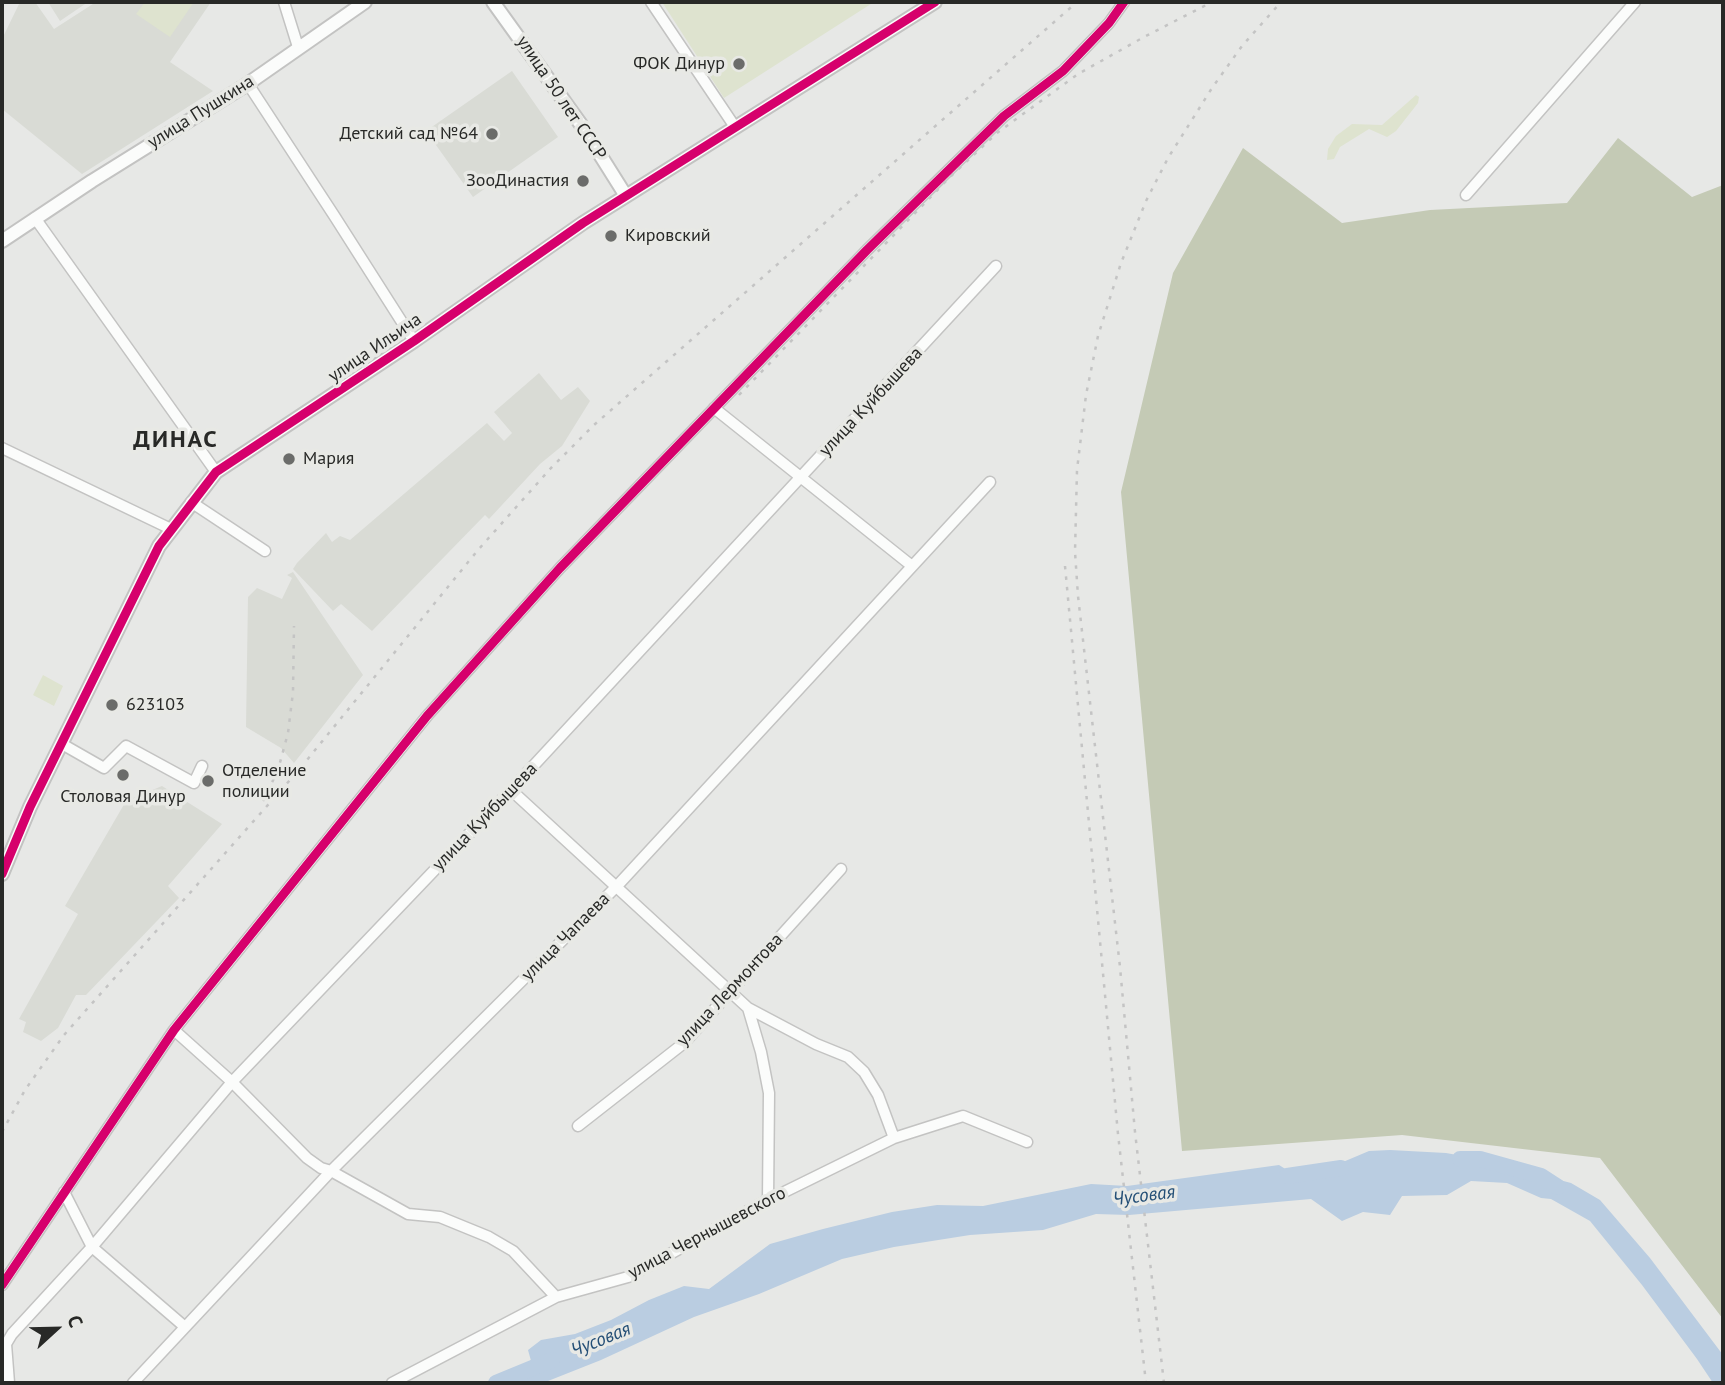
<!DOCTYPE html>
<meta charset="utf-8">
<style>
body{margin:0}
#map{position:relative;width:1725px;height:1385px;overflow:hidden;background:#e7e8e6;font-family:"PT Sans",sans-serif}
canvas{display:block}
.frame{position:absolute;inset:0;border:4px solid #282927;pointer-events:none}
.north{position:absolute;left:21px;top:1294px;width:70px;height:70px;-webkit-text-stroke:5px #e8e9e5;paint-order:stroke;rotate:68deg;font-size:19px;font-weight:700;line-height:28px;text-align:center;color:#282927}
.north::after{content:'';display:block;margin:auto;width:24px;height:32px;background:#282927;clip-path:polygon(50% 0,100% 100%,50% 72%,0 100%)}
</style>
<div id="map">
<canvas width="1725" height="1385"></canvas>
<div class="frame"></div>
<div class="north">С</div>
</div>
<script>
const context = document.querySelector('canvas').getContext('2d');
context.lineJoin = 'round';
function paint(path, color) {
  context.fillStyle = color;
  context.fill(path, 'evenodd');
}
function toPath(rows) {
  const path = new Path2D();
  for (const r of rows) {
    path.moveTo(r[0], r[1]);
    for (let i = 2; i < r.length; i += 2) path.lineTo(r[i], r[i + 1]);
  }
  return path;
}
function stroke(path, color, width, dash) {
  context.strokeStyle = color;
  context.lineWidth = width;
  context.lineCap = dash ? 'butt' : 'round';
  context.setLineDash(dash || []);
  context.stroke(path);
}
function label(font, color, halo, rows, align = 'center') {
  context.font = font + ' "PT Sans",sans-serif';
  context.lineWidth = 7;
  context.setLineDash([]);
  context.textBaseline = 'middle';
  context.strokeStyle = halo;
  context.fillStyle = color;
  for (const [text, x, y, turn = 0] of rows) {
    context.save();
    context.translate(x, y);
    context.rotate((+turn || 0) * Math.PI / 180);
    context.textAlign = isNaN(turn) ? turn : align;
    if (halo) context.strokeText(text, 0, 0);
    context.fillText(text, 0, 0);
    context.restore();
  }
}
paint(toPath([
 [20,2,35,2,54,29,96,2,211,2,170,62,213,91,82,174,2,109,2,39],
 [48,2,88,2,60,21],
 [512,71,558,137,473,197,426,131],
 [539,373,561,400,578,387,590,401,562,446,540,464,489,519,485,515,372,631,341,604,333,611,293,569,297,563,326,533,332,542,340,536,350,540,487,423,504,441,512,433,494,412],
 [293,572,363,675,294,763,281,748,246,727,248,597,257,588,282,599,292,578,287,575],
 [162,786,222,824,168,886,179,898,86,995,76,995,58,1028,41,1041,23,1032,26,1022,19,1019,78,914,65,906,126,801]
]), '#d9dbd5');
paint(toPath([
 [145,2,194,2,170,37,136,14],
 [662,2,874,2,724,98],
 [1416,95,1419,97,1418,103,1396,131,1387,137,1369,129,1340,147,1334,159,1327,160,1328,149,1336,136,1352,124,1382,125],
 [43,675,63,686,54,706,33,695]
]), '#dee3cf');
paint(toPath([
 [1618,138,1692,197,1723,185,1723,1319,1600,1158,1402,1135,1182,1151,1121,492,1173,273,1243,148,1342,223,1430,210,1567,203]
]), '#c4cab5');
paint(toPath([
 [1390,1150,1446,1153,1480,1159,1571,1183,1600,1200,1650,1258,1723,1355,1723,1383,1713,1383,1697,1359,1642,1285,1590,1221,1551,1199,1541,1198,1507,1183,1471,1181,1447,1195,1402,1196,1390,1215,1363,1212,1342,1221,1311,1199,1129,1215,1096,1214,1043,1230,970,1235,894,1247,842,1259,759,1294,694,1317,601,1360,543,1383,496,1383,533,1368,528,1350,541,1340,575,1334,611,1320,649,1300,684,1286,709,1289,770,1244,823,1229,892,1212,937,1205,983,1206,1091,1184,1127,1186,1279,1165,1295,1175,1324,1170,1369,1151]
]), '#bacde1');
stroke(toPath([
 [1460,1159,1480,1159,1541,1176,1558,1187],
 [1287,1176,1341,1168],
 [496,1383,552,1360]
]), '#bacde1', 16);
const minor = toPath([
 [284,2,298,47],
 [651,2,735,127],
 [246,85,252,90,335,217,414,341],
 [1466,195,1635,2],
 [35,218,216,472],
 [714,408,912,566],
 [2,448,171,529],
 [191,502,265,551],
 [62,744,104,768,126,746,194,783,202,766],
 [511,790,748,1008,761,1052,769,1093,768,1200],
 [748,1008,816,1044,848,1057,864,1072,878,1095,894,1138],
 [174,1030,232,1082,307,1158,321,1168,331,1171,408,1214,440,1217,489,1237,513,1251,556,1297],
 [578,1126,684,1043,841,869],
 [64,1192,92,1247,185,1327],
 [2,1285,174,1030,427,716,560,568,867,250,1004,116,1063,71,1109,23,1124,2],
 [9,1383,6,1344,12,1334,92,1247,232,1082,511,790,996,266],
 [133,1383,331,1171,617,886,990,482],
 [392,1383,556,1297,628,1277,768,1200,894,1138,963,1116,1027,1142]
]);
const tertiary = toPath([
 [493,2,582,126,626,196],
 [2,241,92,181,246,85,365,2],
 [2,874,30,807,159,546,216,472,414,341,583,223,935,2]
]);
stroke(minor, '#c3c3c2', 13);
stroke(tertiary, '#c3c3c2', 16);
stroke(minor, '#fbfcfb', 10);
stroke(tertiary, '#fbfcfb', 12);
stroke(toPath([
 [739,395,949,178,997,133,1078,74,1144,37,1212,2],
 [1065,566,1118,1134,1146,1383],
 [263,801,278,770,288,733,293,692,294,626],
 [2,1132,25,1090,64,1035,298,771,478,550,551,468,594,425,1077,2],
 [1164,1383,1135,1132,1120,967,1078,596,1075,552,1077,470,1086,395,1098,336,1121,263,1146,201,1168,158,1212,88,1242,46,1281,2]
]), '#c4c4c4', 2.5, [3.5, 7]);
stroke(toPath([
 [2,874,30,807,159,546,216,472,414,341,583,223,935,2],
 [2,1285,174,1030,427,716,560,568,867,250,1004,116,1063,71,1109,23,1124,2]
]), '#d6006c', 9);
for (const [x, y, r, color] of [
 [739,64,7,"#6b6c6a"],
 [492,134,7,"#6b6c6a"],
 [583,181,7,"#6b6c6a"],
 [611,236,7,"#6b6c6a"],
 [289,459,7,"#6b6c6a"],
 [112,705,7,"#6b6c6a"],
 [123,775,7,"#6b6c6a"],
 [208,781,7,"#6b6c6a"]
]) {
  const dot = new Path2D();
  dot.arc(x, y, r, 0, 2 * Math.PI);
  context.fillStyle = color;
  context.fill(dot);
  stroke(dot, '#e8e9e5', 2.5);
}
label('18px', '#282927', '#e8e9e5', [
 ["ФОК Динур",725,64,"right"],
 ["Детский сад №64",478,134,"right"],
 ["ЗооДинастия",569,181,"right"],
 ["Кировский",625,236],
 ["Мария",303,459],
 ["623103",126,705],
 ["Отделение",222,771],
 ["полиции",222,792],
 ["Столовая Динур",123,797,"center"]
], 'left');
label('18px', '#282927', '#e8e9e5', [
 ["улица 50 лет СССР",561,98,56],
 ["улица Пушкина",201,112,-32],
 ["улица Ильича",375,348,-34],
 ["улица Куйбышева",871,402,-47],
 ["улица Куйбышева",485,817,-46],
 ["улица Чапаева",566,937,-45],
 ["улица Лермонтова",730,990,-47],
 ["улица Чернышевского",707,1233,-28]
]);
label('italic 19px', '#244f76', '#e8e9e5', [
 ["Чусовая",1144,1196,-7],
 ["Чусовая",601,1340,-22]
]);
context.letterSpacing = '2px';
label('bold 24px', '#282927', '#e8e9e5', [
 ["ДИНАС",176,440]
]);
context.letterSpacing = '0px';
</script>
